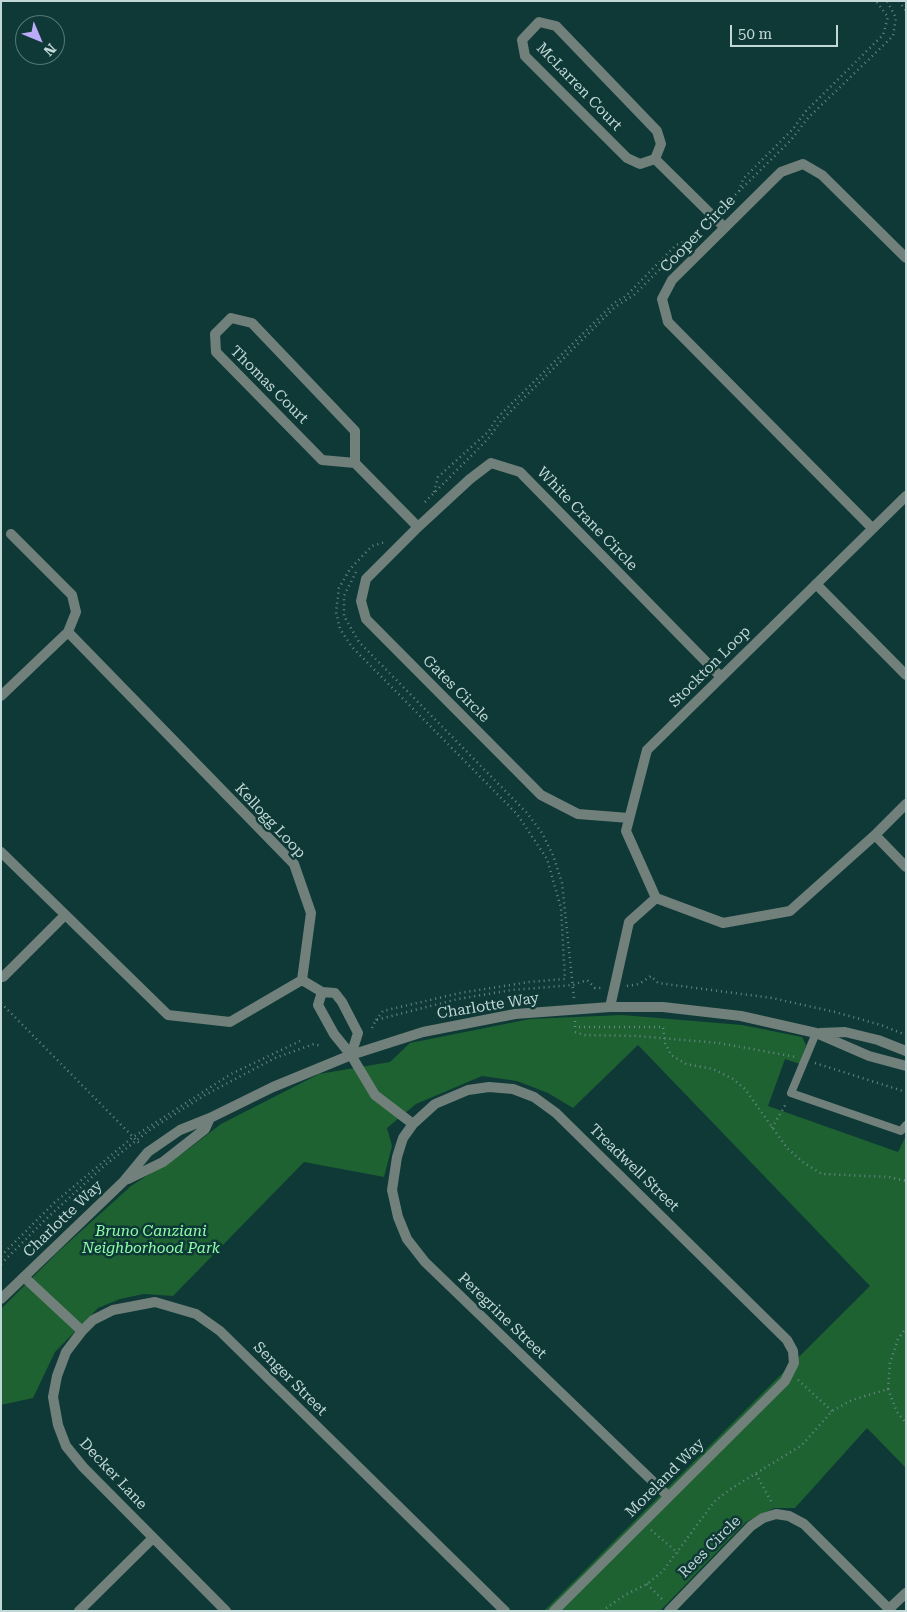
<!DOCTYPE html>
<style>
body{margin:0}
#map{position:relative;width:907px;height:1612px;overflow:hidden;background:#0e3937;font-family:"Roboto Serif",serif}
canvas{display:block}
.frame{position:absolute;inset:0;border:2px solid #c2d8d6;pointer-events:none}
.north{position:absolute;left:15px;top:15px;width:50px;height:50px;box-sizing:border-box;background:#0e3937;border:1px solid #567977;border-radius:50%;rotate:135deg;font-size:14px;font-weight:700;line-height:20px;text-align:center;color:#c2d8d6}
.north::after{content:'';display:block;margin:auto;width:18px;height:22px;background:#bbaaf6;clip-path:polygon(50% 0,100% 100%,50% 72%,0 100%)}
.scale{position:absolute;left:730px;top:25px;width:108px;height:22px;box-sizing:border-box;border:2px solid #c2d8d6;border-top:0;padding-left:6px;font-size:15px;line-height:18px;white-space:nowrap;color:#c2d8d6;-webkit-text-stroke:4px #0e3937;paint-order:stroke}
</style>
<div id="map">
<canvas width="907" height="1612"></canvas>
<div class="frame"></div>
<div class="north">N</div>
<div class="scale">50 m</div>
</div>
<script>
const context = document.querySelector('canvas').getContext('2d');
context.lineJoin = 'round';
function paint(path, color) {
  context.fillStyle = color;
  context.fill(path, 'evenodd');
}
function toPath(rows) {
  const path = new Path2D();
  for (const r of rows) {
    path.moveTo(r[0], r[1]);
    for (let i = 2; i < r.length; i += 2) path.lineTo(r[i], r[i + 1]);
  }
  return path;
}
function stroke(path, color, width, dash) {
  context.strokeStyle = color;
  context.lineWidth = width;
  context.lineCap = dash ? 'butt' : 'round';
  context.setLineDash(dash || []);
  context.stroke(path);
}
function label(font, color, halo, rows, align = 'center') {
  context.font = font + ' "Roboto Serif",serif';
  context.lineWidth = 5;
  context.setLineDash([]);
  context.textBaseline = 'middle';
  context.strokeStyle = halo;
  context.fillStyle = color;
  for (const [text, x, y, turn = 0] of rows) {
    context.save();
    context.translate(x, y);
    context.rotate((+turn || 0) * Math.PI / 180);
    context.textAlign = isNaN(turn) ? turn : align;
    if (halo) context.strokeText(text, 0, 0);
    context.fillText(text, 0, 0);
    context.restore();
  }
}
paint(toPath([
 [622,1015,742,1025,802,1037,806,1045,800,1064,785,1059,768,1106,898,1152,906,1136,906,1468,867,1428,795,1508,774,1508,746,1522,660,1611,544,1611,870,1286,638,1045,573,1108,548,1093,517,1081,482,1076,416,1104,387,1128,392,1146,384,1177,304,1162,173,1296,144,1294,120,1299,98,1308,55,1352,33,1398,1,1405,1,1309,59,1251,131,1186,187,1150,221,1124,319,1074,390,1062,410,1043,530,1019]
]), '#1e6232');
stroke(toPath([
 [899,1,906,11],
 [739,191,743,179,793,129,806,111,883,35,888,17,876,1],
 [721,209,791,140,808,118,893,36,896,18,887,1],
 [434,492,438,477,489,431,496,419,614,303,626,296,676,245,688,240],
 [425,502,488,439,501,421,615,307,634,295,705,225],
 [356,572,344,596,344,616,359,642,527,813,542,833,553,855,562,883,574,998],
 [627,986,639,984,651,976,658,983,772,998,835,1012,881,1025,906,1035],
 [1,1003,141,1145],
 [376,1020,383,1011,460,993,529,982,565,979,561,908,547,859,517,814,352,647,340,629,336,612,339,588,350,569,372,546,385,542],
 [575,1021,575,1027,663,1027,665,1043,671,1055,686,1064,713,1069,733,1079,745,1089,787,1148,804,1163,822,1174,889,1177,906,1181],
 [372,1028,376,1020,458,999,512,990,573,985,587,980,595,988,601,988],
 [575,1032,584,1035,637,1036,719,1043,796,1057],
 [815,1063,906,1092],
 [772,1128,787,1102],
 [1,1256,54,1203,133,1137,231,1074,300,1041],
 [1,1264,46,1219,104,1166,151,1129,205,1095,275,1058,314,1044,321,1046],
 [798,1380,832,1411],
 [888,1389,897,1412,906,1423],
 [756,1474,772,1503],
 [651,1530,678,1553],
 [647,1584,664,1601],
 [602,1611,625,1595,647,1584,663,1571,714,1502,729,1490,802,1445,832,1411,852,1400,888,1389,890,1363,898,1339,906,1328]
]), '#678886', 2.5, [1, 4]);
stroke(toPath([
 [816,1033,791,1093,901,1131,906,1125]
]), '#71807a', 8);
stroke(toPath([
 [655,159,640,164,627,158,525,56,522,40,539,22,556,26,657,131,661,144,655,159,724,227],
 [355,463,322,460,216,352,215,334,231,318,252,323,355,431,355,463,418,527],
 [906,496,647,750,626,831,656,898,723,923,790,911,875,835,906,804],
 [872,528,668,322,662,299,672,280,781,172,803,164,822,175,906,258],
 [816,584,906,675],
 [1,696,68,632,76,612,72,595,11,534],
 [629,818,578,814,541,795,366,619,361,601,366,579,418,527,470,479,491,463,520,472,721,677],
 [875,835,906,867],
 [1,852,168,1015,230,1022,302,980,311,913,294,864,68,632],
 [3,977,64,916],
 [302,980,322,992,335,993,342,1002,358,1033,351,1055],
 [322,992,318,1005,334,1034,351,1055,375,1095,413,1124],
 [610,1007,629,922,656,898],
 [24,1277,82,1331],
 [889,1609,906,1593],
 [79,1611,153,1538],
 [226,1611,83,1467,66,1446,58,1425,53,1397,57,1376,66,1352,82,1331,93,1320,113,1310,155,1302,196,1314,220,1331,505,1611],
 [554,1611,785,1381,794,1363,793,1351,787,1340,556,1113,534,1097,513,1089,489,1087,468,1090,435,1104,413,1124,403,1138,397,1157,392,1190,398,1217,407,1239,425,1262,668,1496],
 [669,1611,751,1526,763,1518,776,1514,789,1516,804,1524,891,1611]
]), '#71807a', 10);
stroke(toPath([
 [820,1033,845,1032,878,1040,906,1051],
 [128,1179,163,1162,205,1129,210,1118],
 [1,1299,124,1181,148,1152,180,1130,210,1118,273,1087,351,1055,423,1032,515,1014,610,1007,663,1007,741,1016,816,1033,869,1056,906,1066]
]), '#71807a', 10);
label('15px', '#c2d8d6', '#0e3937', [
 ["McLarren Court",579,87,46],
 ["Cooper Circle",698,234,-46],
 ["Thomas Court",269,385,45],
 ["White Crane Circle",587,519,46],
 ["Stockton Loop",710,667,-45],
 ["Gates Circle",456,689,45],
 ["Kellogg Loop",270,821,47],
 ["Charlotte Way",488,1006,-9],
 ["Treadwell Street",634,1168,44],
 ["Charlotte Way",63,1219,-44],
 ["Peregrine Street",502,1316,44],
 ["Senger Street",290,1379,45],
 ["Decker Lane",113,1474,47],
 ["Moreland Way",665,1478,-45],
 ["Rees Circle",710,1547,-45]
]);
label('italic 15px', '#91fea9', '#0e3937', [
 ["Bruno Canziani",151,1232],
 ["Neighborhood Park",151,1249]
]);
</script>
